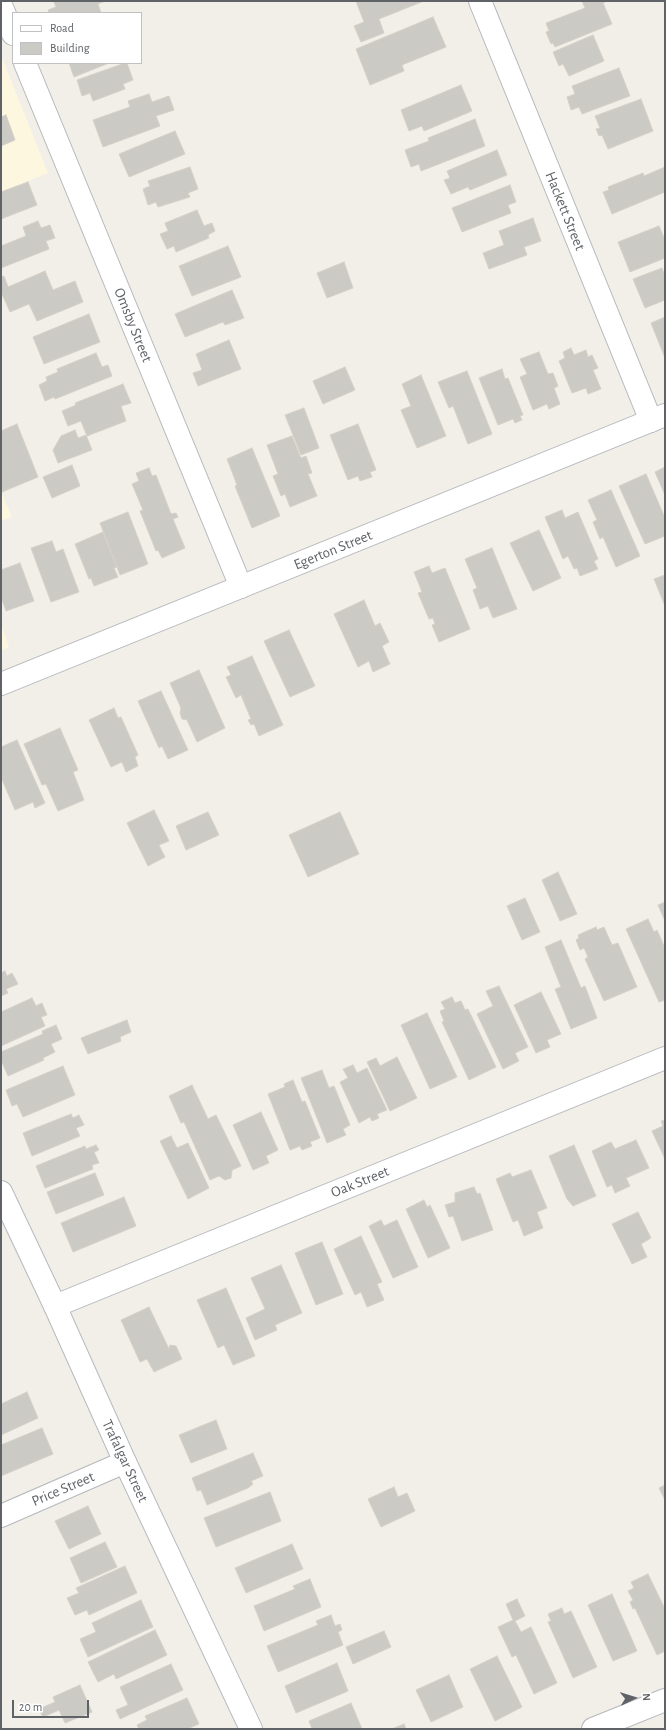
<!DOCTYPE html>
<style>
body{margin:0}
#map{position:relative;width:666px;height:1730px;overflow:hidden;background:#f1efe8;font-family:"Alegreya Sans",sans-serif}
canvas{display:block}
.frame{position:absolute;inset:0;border:2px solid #5f6368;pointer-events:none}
.legend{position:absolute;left:12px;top:12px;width:130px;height:52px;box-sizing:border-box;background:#fff;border:1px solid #bfc1c3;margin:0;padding:5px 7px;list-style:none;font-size:12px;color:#5f6368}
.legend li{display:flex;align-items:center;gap:8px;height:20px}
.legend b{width:20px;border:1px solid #bfc1c3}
.north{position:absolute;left:614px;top:1678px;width:40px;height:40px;-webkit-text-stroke:3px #fff;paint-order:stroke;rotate:86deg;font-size:11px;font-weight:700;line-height:16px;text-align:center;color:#5f6368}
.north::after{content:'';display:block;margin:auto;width:14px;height:18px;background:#5f6368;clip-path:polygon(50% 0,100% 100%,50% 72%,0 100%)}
.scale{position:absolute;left:12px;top:1700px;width:77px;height:18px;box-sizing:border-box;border:2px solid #5f6368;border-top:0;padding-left:5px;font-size:12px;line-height:14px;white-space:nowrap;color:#5f6368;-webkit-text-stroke:3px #fff;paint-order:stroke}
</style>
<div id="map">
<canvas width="666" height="1730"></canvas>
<div class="frame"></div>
<ul class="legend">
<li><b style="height:5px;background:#fff"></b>Road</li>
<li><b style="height:11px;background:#cccac5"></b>Building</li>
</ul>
<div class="north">N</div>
<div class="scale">20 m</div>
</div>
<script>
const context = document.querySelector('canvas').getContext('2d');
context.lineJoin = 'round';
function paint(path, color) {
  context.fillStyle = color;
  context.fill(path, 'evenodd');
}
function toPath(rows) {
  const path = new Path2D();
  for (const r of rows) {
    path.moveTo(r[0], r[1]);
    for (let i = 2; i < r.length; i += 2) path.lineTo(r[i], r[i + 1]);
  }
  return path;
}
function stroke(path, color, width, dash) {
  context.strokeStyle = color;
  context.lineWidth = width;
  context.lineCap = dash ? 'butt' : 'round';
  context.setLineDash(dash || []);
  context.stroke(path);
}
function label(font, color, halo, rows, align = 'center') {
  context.font = font + ' "Alegreya Sans",sans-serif';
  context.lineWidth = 3.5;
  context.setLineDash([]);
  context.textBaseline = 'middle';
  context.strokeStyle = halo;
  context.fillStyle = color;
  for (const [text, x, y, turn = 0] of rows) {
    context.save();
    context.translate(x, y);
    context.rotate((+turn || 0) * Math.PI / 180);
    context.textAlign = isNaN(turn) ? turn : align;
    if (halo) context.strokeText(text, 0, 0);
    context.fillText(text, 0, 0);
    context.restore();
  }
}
paint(toPath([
 [1,55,48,173,1,192],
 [1,492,12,517,1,521],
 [1,625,9,647,1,651]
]), '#fef7e0');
const building = toPath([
 [55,1,105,1,98,4,101,13,49,13,48,10,56,7,54,2,55,1],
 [356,1,424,1,379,19,384,33,361,42,354,26,364,22,356,1],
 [582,1,607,1,603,3,612,24,555,47,553,43,551,44,546,32,549,31,546,23,585,8,582,1],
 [433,17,446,47,402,65,404,71,370,85,356,49,433,17],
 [593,35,604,61,569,76,563,64,559,66,553,52,593,35],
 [69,63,109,63,74,77,69,63],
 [125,63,127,63,133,80,123,84,125,89,93,101,90,93,82,96,77,80,125,63],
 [619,68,630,96,582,114,579,107,571,110,567,97,575,94,572,86,619,68],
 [461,85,472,111,424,131,422,126,409,131,401,110,461,85],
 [149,94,152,102,169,96,174,110,156,116,160,126,103,147,93,120,130,107,128,101,149,94],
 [641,99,653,131,608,149,602,135,599,136,596,129,600,128,595,116,641,99],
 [6,115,15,140,1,146,1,117,6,115],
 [475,119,485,146,421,171,419,164,411,167,405,150,429,141,428,138,475,119],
 [175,131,185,154,129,177,119,154,175,131],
 [497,150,507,175,470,190,468,187,451,194,444,180,450,178,447,171,497,150],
 [190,167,198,189,188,193,190,197,158,207,156,202,148,205,143,189,150,186,148,181,190,167],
 [665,167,665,192,612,214,603,192,609,190,608,187,643,173,644,176,665,167],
 [28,182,37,205,1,219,1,192,28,182],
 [510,185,516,202,508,205,511,213,462,232,452,208,510,185],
 [197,210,204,226,212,223,215,231,208,235,209,238,176,252,174,246,167,249,160,234,168,231,165,223,197,210],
 [533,218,541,241,524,247,527,255,489,269,483,253,504,245,499,231,533,218],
 [38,221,41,228,50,225,55,238,46,241,49,249,1,268,1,246,26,236,23,227,38,221],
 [659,226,665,240,665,258,630,272,618,242,659,226],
 [228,246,241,277,192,296,179,266,228,246],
 [344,262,353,288,327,298,317,273,344,262],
 [662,268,665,276,665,300,645,308,633,279,662,268],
 [45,271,53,290,75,281,83,302,37,321,29,304,10,312,2,294,1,295,1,277,4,276,8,287,45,271],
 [232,290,244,318,225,325,223,322,185,337,175,314,232,290],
 [89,314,100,342,44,364,33,337,89,314],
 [665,317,665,358,651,323,665,317],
 [229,340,241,369,198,386,193,373,202,370,196,354,229,340],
 [571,348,574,355,586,350,588,357,592,355,598,368,593,370,601,389,588,394,586,388,572,393,559,361,565,358,563,352,571,348],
 [539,352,548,374,553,373,558,386,554,388,560,404,549,409,547,404,533,410,520,377,527,374,520,359,539,352],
 [96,353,102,367,108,365,112,376,55,399,54,397,45,401,39,385,47,381,46,377,58,372,57,369,96,353],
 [345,367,355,390,323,404,313,381,345,367],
 [502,369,505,379,508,378,523,415,520,416,522,420,515,423,513,419,498,425,479,378,502,369],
 [467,371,492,434,468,444,453,406,449,408,438,382,467,371],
 [421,375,446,436,417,448,401,410,411,406,402,384,421,375],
 [123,384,131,403,121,406,126,421,87,436,81,421,68,426,62,411,76,405,75,403,123,384],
 [304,408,319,448,301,455,285,415,304,408],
 [17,424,38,477,2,492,1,431,17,424],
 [358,424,376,470,370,472,372,477,360,481,358,476,348,480,330,435,358,424],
 [75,430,78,438,86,435,92,450,58,463,53,450,61,436,75,430],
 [292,436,301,458,306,456,312,473,308,474,317,496,290,507,285,494,281,496,273,476,278,474,267,445,292,436],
 [252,448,280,516,252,528,235,486,237,485,227,459,252,448],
 [72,465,80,486,52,498,43,477,72,465],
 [665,467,665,495,655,472,665,467],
 [149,468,152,476,156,475,171,514,176,513,178,517,173,519,185,548,162,558,158,550,156,551,140,511,143,510,132,484,139,481,136,473,149,468],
 [646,474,665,518,665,536,645,544,619,486,646,474],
 [611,490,640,556,616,567,603,537,600,539,593,522,597,520,588,500,611,490],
 [562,510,565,518,578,512,598,559,594,561,598,569,580,576,577,568,574,569,568,556,563,559,545,517,562,510],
 [128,512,148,564,120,575,100,523,128,512],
 [539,530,561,578,533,591,510,543,539,530],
 [103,532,117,567,114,568,118,577,94,586,91,578,89,579,75,544,103,532],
 [52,541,56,552,63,549,79,592,51,602,31,548,52,541],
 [492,548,517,609,493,618,488,606,480,609,473,590,477,588,465,559,492,548],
 [20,563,34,601,6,611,1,597,1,570,20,563],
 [429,566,432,573,445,568,470,629,439,642,432,625,435,624,433,618,429,619,418,593,422,592,414,572,429,566],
 [665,575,665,606,654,579,665,575],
 [364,600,375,626,380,623,389,642,382,646,390,664,373,672,369,661,358,667,334,614,364,600],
 [289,630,315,686,290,697,264,641,289,630],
 [252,656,283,725,259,736,254,724,251,725,248,720,251,719,241,695,236,698,226,677,231,675,227,667,252,656],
 [199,670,225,728,197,742,187,720,182,719,180,713,181,708,170,683,199,670],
 [161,691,188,750,168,759,162,746,159,748,138,701,161,691],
 [114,708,118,718,121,717,138,755,135,757,138,766,126,772,122,762,111,767,89,720,114,708],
 [60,728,78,770,73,772,84,800,58,811,46,784,42,785,24,744,60,728],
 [17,740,45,803,35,808,33,802,15,810,1,777,1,747,17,740],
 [154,810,169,841,159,845,165,857,148,866,127,823,154,810],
 [208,812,219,835,186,850,176,826,208,812],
 [340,812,359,854,308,877,289,835,340,812],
 [558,872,577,914,560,921,542,880,558,872],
 [525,898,540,932,522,940,507,906,525,898],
 [665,902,665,921,658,905,665,902],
 [648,919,654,932,657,930,665,948,665,1000,659,1002,626,929,648,919],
 [596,927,597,930,604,927,612,945,618,943,637,987,604,1001,585,959,588,957,584,948,580,950,576,940,579,938,578,935,596,927],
 [561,940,581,988,585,986,597,1018,571,1029,555,989,561,987,545,947,561,940],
 [5,971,7,976,12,973,18,984,6,989,8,993,1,996,1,973,5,971],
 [499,986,528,1047,515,1053,519,1061,503,1069,477,1014,493,1006,486,991,499,986],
 [541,992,561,1034,547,1040,550,1047,536,1053,514,1005,541,992],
 [452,997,455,1003,461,1001,465,1010,468,1009,496,1067,469,1080,442,1022,444,1021,440,1011,445,1009,441,1002,452,997],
 [32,998,36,1006,42,1003,47,1015,41,1017,45,1026,1,1046,1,1012,32,998],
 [427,1013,457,1077,430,1089,401,1025,427,1013],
 [127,1020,131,1032,120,1037,121,1041,88,1054,81,1038,127,1020],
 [56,1025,62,1039,51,1044,55,1052,43,1058,44,1060,8,1076,2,1062,1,1063,1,1052,43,1034,42,1031,56,1025],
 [397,1057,417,1098,390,1111,367,1062,376,1058,380,1066,397,1057],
 [353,1065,357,1073,367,1068,387,1110,377,1114,379,1118,372,1121,370,1117,359,1123,340,1082,348,1078,343,1069,353,1065],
 [63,1066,75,1095,23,1117,17,1104,12,1106,6,1090,63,1066],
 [322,1070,329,1088,334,1086,350,1125,343,1129,346,1135,327,1143,301,1078,322,1070],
 [293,1080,302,1102,305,1101,320,1138,310,1142,312,1146,302,1150,300,1146,290,1150,268,1094,285,1087,284,1084,293,1080],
 [192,1085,208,1119,216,1115,241,1166,232,1170,231,1178,225,1180,219,1176,210,1180,184,1122,181,1123,169,1096,192,1085],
 [261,1112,278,1150,266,1156,269,1163,253,1170,233,1125,261,1112],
 [71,1114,73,1118,79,1115,84,1125,76,1128,80,1136,32,1156,23,1133,71,1114],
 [665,1120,665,1159,652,1131,663,1126,661,1121,665,1120],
 [171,1136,177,1148,188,1143,209,1188,188,1199,160,1141,171,1136],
 [636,1140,649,1168,626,1178,630,1186,615,1193,612,1185,607,1187,592,1151,611,1142,615,1149,636,1140],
 [96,1145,99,1150,94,1152,99,1163,92,1165,93,1169,45,1188,36,1166,85,1146,86,1149,96,1145],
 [574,1145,596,1196,573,1206,567,1199,549,1156,574,1145],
 [531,1170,547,1208,537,1212,543,1228,524,1236,518,1220,513,1222,496,1179,510,1173,512,1177,531,1170],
 [95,1173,104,1195,56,1214,47,1192,95,1173],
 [474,1187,477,1194,480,1193,493,1230,462,1241,453,1216,449,1217,445,1205,455,1202,455,1193,474,1187],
 [124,1197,136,1226,73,1252,61,1223,124,1197],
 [424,1200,427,1207,430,1205,450,1248,428,1258,406,1209,424,1200],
 [638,1212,651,1238,641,1244,647,1257,632,1264,612,1224,638,1212],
 [381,1220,384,1226,397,1220,418,1267,393,1278,369,1226,381,1220],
 [361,1236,382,1282,377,1284,384,1300,367,1307,361,1292,355,1295,334,1249,361,1236],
 [322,1242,343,1294,316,1305,295,1253,322,1242],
 [281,1265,302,1313,275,1325,277,1330,255,1340,246,1318,265,1309,251,1278,281,1265],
 [226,1288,255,1356,233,1365,224,1345,218,1348,197,1300,226,1288],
 [149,1307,169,1349,170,1345,176,1346,182,1359,154,1372,147,1359,140,1362,121,1320,149,1307],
 [27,1392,38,1418,1,1435,1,1404,27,1392],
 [216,1420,227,1449,191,1463,179,1435,216,1420],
 [42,1428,53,1454,1,1476,1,1445,42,1428],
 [253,1453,263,1476,251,1481,253,1484,248,1488,207,1505,201,1490,197,1491,192,1478,253,1453],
 [665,1485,665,1500,659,1488,665,1485],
 [394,1487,398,1497,407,1493,415,1511,381,1527,368,1499,394,1487],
 [270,1492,281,1521,216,1547,204,1518,270,1492],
 [88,1506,101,1534,69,1549,55,1521,88,1506],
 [105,1542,117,1567,81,1583,70,1558,105,1542],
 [292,1544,303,1569,246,1593,235,1568,292,1544],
 [125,1566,137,1593,89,1615,87,1610,75,1615,67,1598,79,1593,76,1588,125,1566],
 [648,1574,665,1609,665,1651,657,1655,635,1608,633,1609,630,1602,633,1600,628,1591,634,1588,631,1582,648,1574],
 [310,1579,321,1607,264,1631,254,1606,295,1589,293,1586,310,1579],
 [612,1594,637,1651,613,1661,588,1605,612,1594],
 [517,1599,525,1616,515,1621,521,1632,531,1627,557,1683,534,1694,516,1655,512,1657,498,1627,513,1620,506,1604,517,1599],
 [141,1600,153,1627,88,1657,80,1639,96,1632,92,1623,141,1600],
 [562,1608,564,1614,571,1611,597,1667,573,1678,548,1622,551,1621,548,1614,562,1608],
 [331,1615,335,1626,340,1624,342,1630,338,1632,343,1645,278,1672,267,1646,318,1625,316,1621,331,1615],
 [155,1630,167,1655,116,1679,114,1674,98,1682,88,1662,155,1630],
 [384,1631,391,1647,353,1664,346,1647,384,1631],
 [497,1656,522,1707,495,1721,470,1669,497,1656],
 [337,1663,348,1691,296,1713,285,1686,337,1663],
 [171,1664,183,1690,120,1719,116,1710,128,1705,120,1687,171,1664],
 [449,1675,463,1707,431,1722,416,1690,449,1675],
 [80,1685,92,1712,65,1723,59,1710,43,1717,39,1709,55,1702,53,1697,80,1685],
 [187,1698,199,1724,187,1729,139,1729,137,1725,147,1720,145,1716,187,1698],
 [351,1703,362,1729,312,1729,309,1721,351,1703],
 [404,1724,406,1729,392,1729,404,1724]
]);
paint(building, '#cccac5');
stroke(building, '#d6d1c6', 1);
const minor = toPath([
 [480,1,651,421],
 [1,5,13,34],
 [25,63,241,587],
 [55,1306,665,1058],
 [1,1516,125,1462],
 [593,1729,665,1700]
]);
const tertiary = toPath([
 [1,684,665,415]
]);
const secondary = toPath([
 [1,1192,55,1306,125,1462,251,1729]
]);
stroke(minor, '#b5b8bc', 24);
stroke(tertiary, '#b5b8bc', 24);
stroke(secondary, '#b6babf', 24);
stroke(minor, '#fff', 22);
stroke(tertiary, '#fff', 22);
stroke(secondary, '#fff', 22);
label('15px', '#5f6368', '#fff', [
 ["Hackett Street",565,211,68],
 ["Omsby Street",133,325,68],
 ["Egerton Street",333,550,-22],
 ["Oak Street",360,1182,-22],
 ["Trafalgar Street",125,1461,65],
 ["Price Street",63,1489,-23]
]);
</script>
